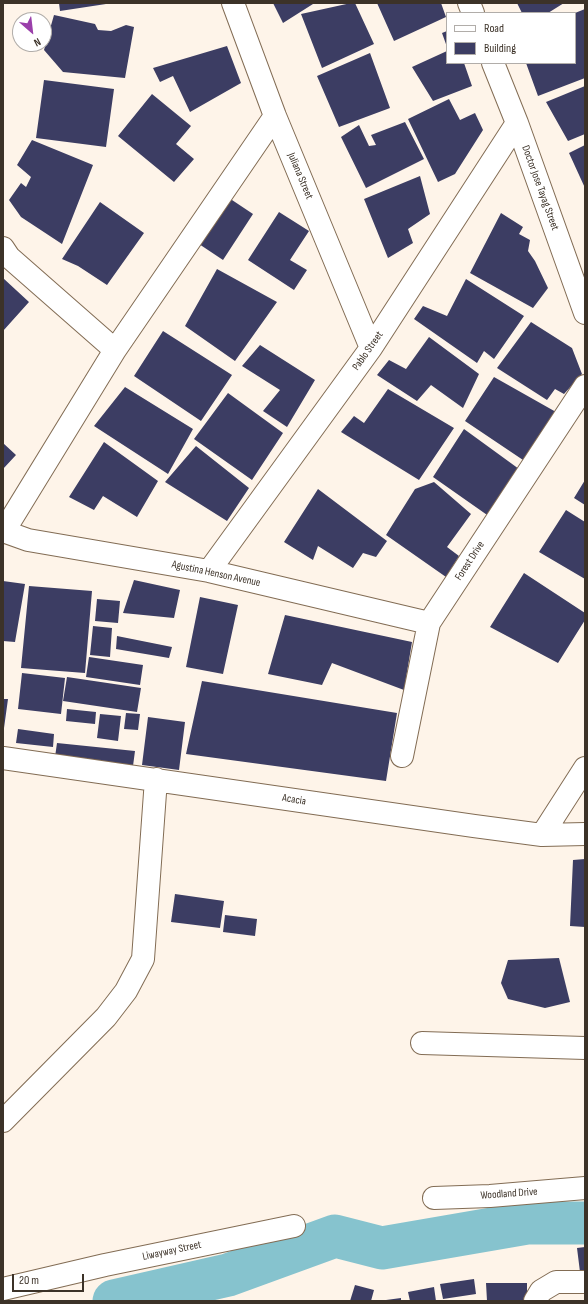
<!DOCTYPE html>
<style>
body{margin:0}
#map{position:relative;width:588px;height:1304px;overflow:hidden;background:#fef4e9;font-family:"Sofia Sans Condensed",sans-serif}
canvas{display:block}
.frame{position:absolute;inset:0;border:4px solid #3c3228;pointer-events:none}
.legend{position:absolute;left:446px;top:12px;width:130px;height:52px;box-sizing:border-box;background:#fff;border:1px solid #b1ada9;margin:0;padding:5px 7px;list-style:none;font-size:12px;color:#3c3228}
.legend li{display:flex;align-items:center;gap:8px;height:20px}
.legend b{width:20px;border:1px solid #b1ada9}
.north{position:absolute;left:12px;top:12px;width:40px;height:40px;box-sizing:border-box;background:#fff;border:1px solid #b1ada9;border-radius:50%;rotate:152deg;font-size:11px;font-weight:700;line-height:16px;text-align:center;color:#3c3228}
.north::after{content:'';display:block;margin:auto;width:14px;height:18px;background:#9a3faa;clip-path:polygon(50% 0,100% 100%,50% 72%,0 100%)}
.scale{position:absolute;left:12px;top:1274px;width:72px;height:18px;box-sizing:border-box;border:2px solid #3c3228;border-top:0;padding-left:5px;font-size:12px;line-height:14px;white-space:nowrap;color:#3c3228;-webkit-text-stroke:3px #fff;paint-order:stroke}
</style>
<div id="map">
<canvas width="588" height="1304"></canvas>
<div class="frame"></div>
<ul class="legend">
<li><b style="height:5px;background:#fff"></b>Road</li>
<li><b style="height:11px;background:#3c3d63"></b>Building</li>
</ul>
<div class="north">N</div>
<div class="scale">20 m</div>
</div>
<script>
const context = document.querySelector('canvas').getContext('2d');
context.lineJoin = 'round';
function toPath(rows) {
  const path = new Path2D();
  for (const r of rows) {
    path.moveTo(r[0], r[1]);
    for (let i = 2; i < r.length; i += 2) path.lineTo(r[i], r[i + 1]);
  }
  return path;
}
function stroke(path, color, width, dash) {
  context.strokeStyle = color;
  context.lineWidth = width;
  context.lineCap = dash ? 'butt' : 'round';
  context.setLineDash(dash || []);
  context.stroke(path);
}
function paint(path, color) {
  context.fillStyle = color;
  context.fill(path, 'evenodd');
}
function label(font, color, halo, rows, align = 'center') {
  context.font = font + ' "Sofia Sans Condensed",sans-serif';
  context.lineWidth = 4;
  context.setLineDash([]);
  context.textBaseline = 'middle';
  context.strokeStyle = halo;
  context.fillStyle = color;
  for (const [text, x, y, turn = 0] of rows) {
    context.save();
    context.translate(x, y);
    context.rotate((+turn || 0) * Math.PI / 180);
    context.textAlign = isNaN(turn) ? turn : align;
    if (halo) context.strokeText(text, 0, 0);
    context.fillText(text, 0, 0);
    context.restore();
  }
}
stroke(toPath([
 [114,1301,228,1275,335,1236,382,1248,527,1223,585,1223]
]), '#86c3ce', 43);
paint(toPath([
 [59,3,106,3,106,4,60,11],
 [273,3,313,3,313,4,283,23],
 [351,3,355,3,374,44,322,68,301,14],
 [377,3,441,3,446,17,394,41],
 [517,3,564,3,548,13,522,13],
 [585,9,585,78,538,96,526,63,575,63,575,13],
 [54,15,95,24,98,30,111,31,126,25,134,27,125,78,63,72,44,50],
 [447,31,447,47,442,33],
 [227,46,241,83,190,112,173,76,160,82,153,68],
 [447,51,447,63,464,63,472,86,433,101,412,67],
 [370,53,390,108,339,127,317,76],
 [44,80,114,89,106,147,36,138],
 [585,86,585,134,568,141,546,102],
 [152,94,191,126,176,144,194,159,174,182,118,136],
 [449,99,460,120,475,113,483,130,455,174,438,182,408,119],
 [405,122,424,159,366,188,341,137,359,125,369,146,376,145,371,135],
 [32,140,93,165,62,244,21,217,9,200,21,183,26,187,31,177,17,165],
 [585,145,585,188,569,153],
 [420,176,430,214,408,229,413,243,388,258,364,199],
 [229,198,253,214,223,260,199,244],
 [100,202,144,233,107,285,78,266,62,259],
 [279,212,309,231,290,260,307,270,294,290,248,260],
 [501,213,523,227,519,234,530,240,528,251,535,261,548,288,533,308,470,273],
 [217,269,277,302,235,361,185,326],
 [3,278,29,302,3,331],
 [466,279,524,316,494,359,484,351,477,363,414,319,423,306,447,316],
 [531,322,572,348,582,374,564,394,555,389,547,400,497,368],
 [163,331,232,375,201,421,134,376],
 [429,337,479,374,463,408,431,385,417,401,377,375,389,360,406,369],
 [260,345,315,380,287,427,263,411,280,390,242,366],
 [494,377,556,412,526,462,465,421],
 [125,387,193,429,168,474,94,426],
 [388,389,454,428,419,480,341,432,354,416,364,423],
 [228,393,283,433,252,480,194,439],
 [464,429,519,469,490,517,433,477],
 [104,442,158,481,137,517,103,496,94,510,69,497],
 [3,443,16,455,3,469],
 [196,446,249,488,227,521,165,482],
 [585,480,585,505,574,498],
 [434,482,471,514,447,547,459,556,446,577,386,535,415,489],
 [318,489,387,541,376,557,363,553,353,568,318,546,313,560,284,542],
 [566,510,585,522,585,579,539,552],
 [524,573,585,613,585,620,558,663,490,627],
 [134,580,180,590,174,618,123,613],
 [3,581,25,584,15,642,3,641],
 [29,586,92,591,85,673,21,668],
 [200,597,238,605,223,674,186,667],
 [97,599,120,601,118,623,95,621],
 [285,615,412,642,404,690,332,663,322,685,268,674],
 [93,626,112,628,110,657,90,655],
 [117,636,172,647,169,658,116,649],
 [89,657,143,665,140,685,86,677],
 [22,673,65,678,61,714,18,709],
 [67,677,141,688,137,712,63,701],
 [202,681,397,713,386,781,186,754],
 [3,699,8,699,4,728,3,728],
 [67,709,96,712,95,724,66,721],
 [126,713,140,714,138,730,124,729],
 [100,714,121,716,118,741,97,738],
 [148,717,185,722,179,770,142,765],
 [18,729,54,734,53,747,16,743],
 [57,743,135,751,133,766,55,757],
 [585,859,585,927,570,926,573,860],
 [175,894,224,901,220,928,171,922],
 [225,915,257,919,255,936,223,932],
 [559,958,570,1002,545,1008,508,999,501,983,508,960],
 [585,1247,585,1272,580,1272,577,1248],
 [474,1279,476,1294,443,1299,440,1284],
 [486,1283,527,1283,527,1301,487,1301],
 [355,1285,374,1290,371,1301,350,1301],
 [434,1287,436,1301,410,1301,408,1292],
 [401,1298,401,1301,386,1301,386,1300]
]), '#3c3d63');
const minor = toPath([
 [233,3,275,116,371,348],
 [469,3,473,13],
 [493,63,517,123,585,313],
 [3,248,9,257,115,350,275,116],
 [3,531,28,540,209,571,429,623],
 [4,531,115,350],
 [209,571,371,348,517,123],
 [402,756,429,623,585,386],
 [3,758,474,826,542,835,585,834],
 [542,835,585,768],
 [422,1043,585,1048],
 [3,1121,106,1017,126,991,143,959,156,779],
 [434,1198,490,1196,585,1188],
 [3,1289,105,1265,294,1226],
 [535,1301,541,1291,556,1282,585,1282]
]);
stroke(minor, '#826c54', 24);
stroke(minor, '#fff', 22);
label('11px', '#3c3228', '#fff', [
 ["Juliana Street",300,176,67],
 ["Doctor Jose Tayag Street",540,188,70],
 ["Pablo Street",368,351,-55],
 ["Forest Drive",470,561,-57],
 ["Agustina Henson Avenue",216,574,12],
 ["Acacia",294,800,9],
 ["Woodland Drive",509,1194,-4],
 ["Liwayway Street",172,1251,-12]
]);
</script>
